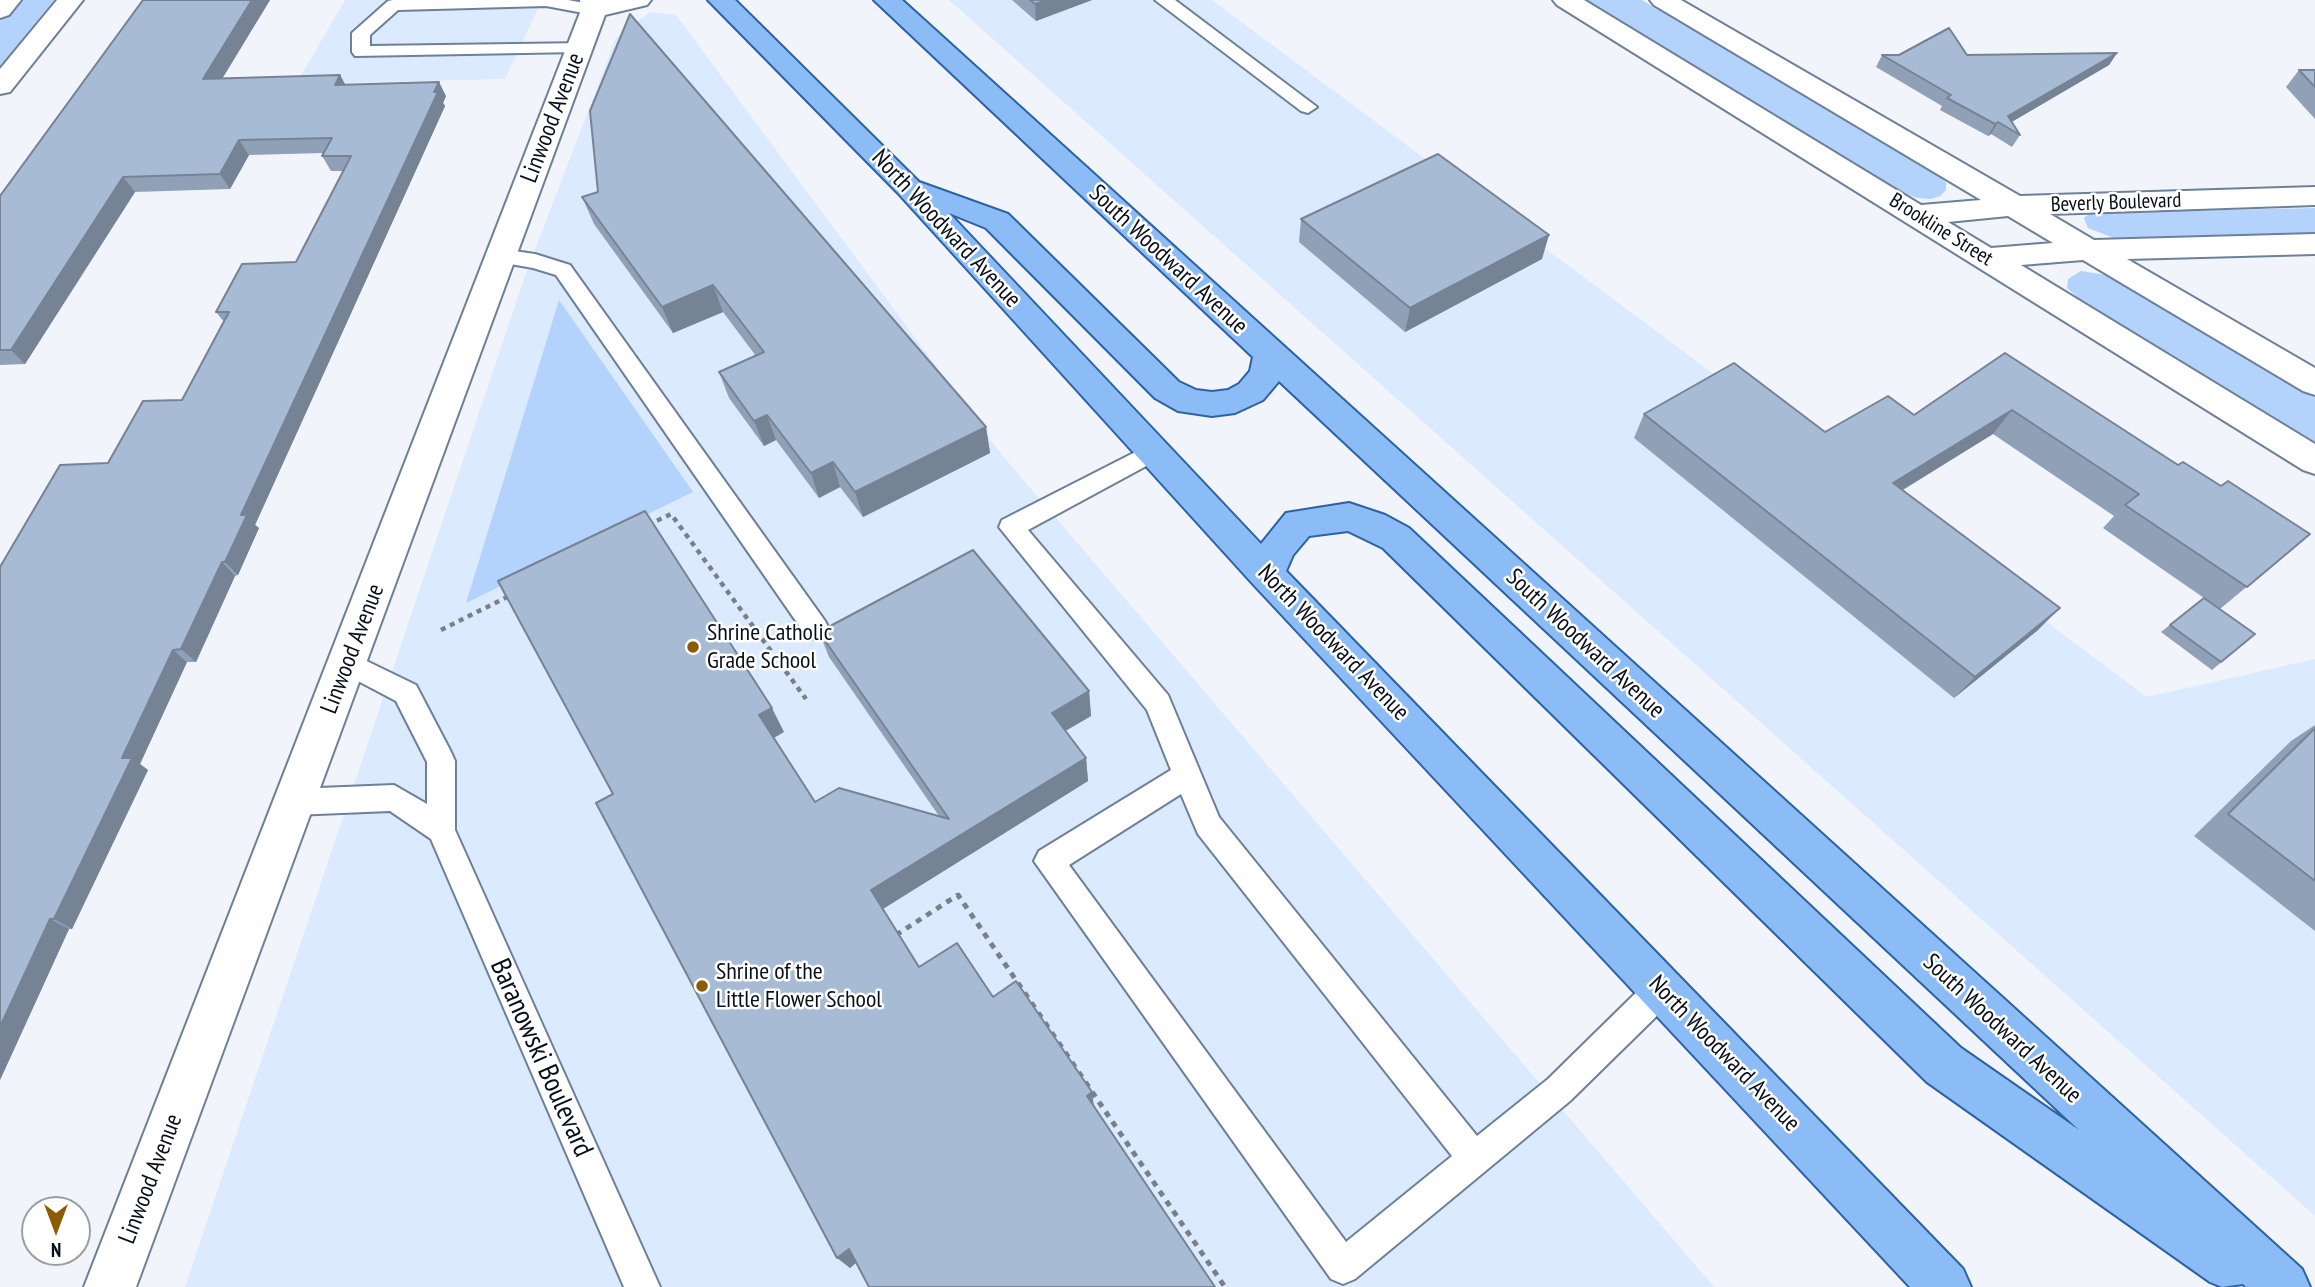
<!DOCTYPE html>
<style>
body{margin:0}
#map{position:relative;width:2315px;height:1287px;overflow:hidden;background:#f1f5fb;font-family:"PT Sans Narrow",sans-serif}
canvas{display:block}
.north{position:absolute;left:21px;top:1196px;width:70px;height:70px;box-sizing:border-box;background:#fff;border:2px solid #9c9fa2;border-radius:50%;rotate:180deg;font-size:19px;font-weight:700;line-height:28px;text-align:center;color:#080e17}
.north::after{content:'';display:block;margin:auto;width:24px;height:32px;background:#8b5c01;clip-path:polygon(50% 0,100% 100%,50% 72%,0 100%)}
</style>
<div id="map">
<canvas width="2315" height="1287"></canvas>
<div class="north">N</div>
</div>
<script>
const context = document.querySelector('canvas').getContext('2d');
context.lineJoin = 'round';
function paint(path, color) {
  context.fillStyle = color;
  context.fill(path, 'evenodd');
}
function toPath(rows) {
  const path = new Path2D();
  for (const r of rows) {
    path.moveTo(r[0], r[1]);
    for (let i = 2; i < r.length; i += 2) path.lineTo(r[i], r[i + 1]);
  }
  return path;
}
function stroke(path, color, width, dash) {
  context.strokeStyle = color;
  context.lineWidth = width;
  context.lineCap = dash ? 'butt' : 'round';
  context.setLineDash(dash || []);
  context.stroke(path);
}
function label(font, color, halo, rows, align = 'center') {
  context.font = font + ' "PT Sans Narrow",sans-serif';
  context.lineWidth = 5;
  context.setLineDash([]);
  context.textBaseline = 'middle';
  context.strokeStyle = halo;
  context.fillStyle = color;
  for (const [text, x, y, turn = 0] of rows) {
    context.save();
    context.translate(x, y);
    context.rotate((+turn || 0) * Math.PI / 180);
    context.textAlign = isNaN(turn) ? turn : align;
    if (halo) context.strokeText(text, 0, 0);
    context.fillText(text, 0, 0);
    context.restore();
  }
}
paint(toPath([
 [345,0,542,0,505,79,296,84],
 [949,0,1212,0,2147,697,2315,659,2315,1216],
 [650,12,676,15,1002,455,1714,1287,185,1287,525,276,616,38]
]), '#dbeafe');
paint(toPath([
 [18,0,54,0,0,66,0,21],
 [1587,0,1642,0,1940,176,1946,183,1946,190,1940,196,1931,199,1917,198,1896,190],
 [2315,208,2315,234,2114,238,2088,228,2084,218,2090,213],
 [2081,271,2107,275,2315,398,2315,447,2093,311,2067,288,2068,279],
 [559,300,693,492,466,603]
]), '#b3d3fd');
const service = toPath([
 [393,0,568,0,600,6,603,10,594,15,546,6,398,10,370,35,370,46,586,43,589,47,586,51,580,52,355,56,352,52,352,33,388,1,393,0],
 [1155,0,1175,0,1317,107,1308,113,1301,111,1155,0],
 [500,249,535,254,570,265,825,621,829,629,825,637,816,640,807,637,556,275,533,268,493,261,490,256,493,251,500,249],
 [1153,443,1161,446,1165,452,1161,458,1028,530,1168,695,1219,817,1477,1136,1548,1079,1651,978,1662,974,1673,978,1678,989,1673,1000,1570,1101,1355,1279,1343,1284,1331,1279,1034,861,1039,851,1171,770,1147,710,999,527,1002,520,1153,443],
 [1181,794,1198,834,1452,1156,1346,1242,1069,865,1181,794],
 [348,652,416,685,451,752,455,761,455,830,660,1287,624,1287,431,839,390,811,294,815,284,811,280,802,284,793,294,789,394,785,427,804,427,762,396,701,339,671,335,663,339,655,348,652]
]);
const minor = toPath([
 [0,0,21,0,9,15,0,18,0,0],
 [57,0,83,0,10,92,0,94,0,69,57,0],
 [580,0,651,0,647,5,605,15,136,1287,84,1287,581,10,580,0],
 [1553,0,1584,0,1921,205,1981,200,1654,5,1650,0,1681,0,2020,196,2315,187,2315,205,2050,214,2094,240,2315,234,2315,254,2127,259,2315,368,2315,395,2303,391,2083,260,2021,265,2315,444,2315,474,2303,470,1557,5,1553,0],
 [2008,216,2053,243,1991,248,1948,222,2008,216]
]);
const primary = toPath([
 [708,0,735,0,919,182,1008,214,1179,382,1196,390,1212,392,1228,390,1239,384,1250,371,1253,357,874,0,902,0,2302,1269,2310,1287,2246,1287,2243,1284,2222,1287,2210,1282,1927,1082,1383,548,1348,531,1309,536,1293,555,1286,571,1963,1269,1971,1287,1910,1287,1253,584,898,193,708,0],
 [949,213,986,228,1155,398,1178,411,1212,416,1235,413,1263,400,1279,381,2079,1130,1961,1048,1409,528,1385,515,1349,503,1286,513,1261,544,949,213]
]);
stroke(service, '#6d8098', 4);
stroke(minor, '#6d8098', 4);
stroke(primary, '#2c62a3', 4);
stroke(toPath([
 [648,525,671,514,806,699],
 [441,630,509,596]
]), '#7b8088', 4.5, [5, 5]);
stroke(toPath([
 [896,935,958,895,1225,1287]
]), '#7b8088', 5, [6, 6]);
paint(service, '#fff');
paint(minor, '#fff');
paint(primary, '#8cbcf5');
paint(toPath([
 [143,0,270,0,222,78,340,75,345,84,446,96,443,103,445,106,255,525,259,528,238,575,235,576,196,662,187,662,140,764,148,770,72,929,69,929,0,1080,108,463,182,400,224,322,216,312,296,262,343,171,331,171,322,156,323,153,249,155,230,189,135,192,25,364,0,365,0,196],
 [1012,0,1092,0,1036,21],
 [2117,53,2109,65,2011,122,2020,135,2012,147,1991,134,1988,136,1940,110,1942,106,1876,67,1882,55],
 [2299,70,2315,70,2315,119,2286,87],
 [582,197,986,427,990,453,863,517,840,487,819,498,776,440,764,446,729,398,719,372,756,356,723,312,673,333,594,224],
 [1301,219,1542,259,1405,332,1299,242],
 [2005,353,2178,465,2310,534,2220,609,2255,634,2212,670,2161,632,2204,598,2103,528,2114,516,1993,434,1903,490,2038,630,1954,698,1634,438,1644,414,1825,432,1914,415],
 [819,632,1089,691,1091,716,1065,731,1086,758,1088,781,883,909,856,1263,850,1268,596,803,784,732,774,738,815,802,939,816,829,657],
 [2315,725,2315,931,2194,836,2291,741]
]), '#90a1b7');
paint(toPath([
 [252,0,270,0,213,94,203,79],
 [1047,0,1092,0,1036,21,1035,4],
 [2117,53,2109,65,2005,126,2008,116],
 [340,75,348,90,335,85],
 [439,82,446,96,443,103,445,106,255,525,259,528,238,575,225,562,241,515],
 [1998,122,1991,134,1988,136,1995,124],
 [239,140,249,155,230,189,220,174],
 [123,177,135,192,25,364,11,350],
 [1549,235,1542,259,1405,332,1410,308],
 [713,285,723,312,673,333,662,307],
 [2012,410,1993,434,1876,506,1893,483],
 [767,415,776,440,764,446,754,421],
 [986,427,990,453,863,517,855,492],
 [833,462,840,487,819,498,811,473],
 [222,562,235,576,196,662,181,649],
 [2060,608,2038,630,1954,698,1975,677],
 [173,650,187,662,140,764,148,770,72,929,54,919,122,758],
 [1089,691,1091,716,1055,737,1052,713],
 [772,708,784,732,771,739,759,715],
 [1086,758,1088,781,881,910,871,890],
 [50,919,69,929,0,1080,0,1027],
 [1092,1092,1094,1107,1087,1096],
 [849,1249,860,1259,850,1268,837,1258]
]), '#768395');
const building = toPath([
 [143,0,252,0,203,79,340,75,335,85,439,82,434,92,438,92,241,515,247,515,225,562,222,562,181,649,173,650,122,758,132,758,54,919,50,919,0,1027,0,567,60,465,108,463,143,401,182,400,229,312,216,312,242,264,296,262,351,156,322,156,332,138,239,140,220,174,123,177,11,350,0,350,0,196,143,0],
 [1030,0,1047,0,1035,4,1030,0],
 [630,14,986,427,855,492,833,462,811,473,767,415,754,421,719,372,764,352,713,285,662,307,582,197,598,192,590,111,630,14],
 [1949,28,1967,55,2117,53,2008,116,2020,135,1998,122,1995,124,1947,98,1951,95,1882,55,1899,55,1949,28],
 [2299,70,2315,70,2315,87,2299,70],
 [1438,154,1549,235,1410,308,1301,219,1438,154],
 [2005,353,2178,465,2183,462,2221,486,2228,481,2310,534,2247,587,2125,505,2139,494,2012,410,1893,483,2060,608,1975,677,1644,414,1734,363,1825,432,1888,396,1914,415,2005,353],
 [645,511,772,708,759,715,815,802,839,788,949,819,819,632,973,550,1089,691,1052,713,1086,758,871,890,919,967,957,943,993,997,1016,981,1092,1092,1087,1096,1215,1287,869,1287,849,1249,837,1258,596,803,613,794,498,581,645,511],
 [2204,598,2255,634,2221,662,2170,625,2204,598],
 [2315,728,2315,881,2228,814,2315,728]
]);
paint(building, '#a8bbd5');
stroke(building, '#768395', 2);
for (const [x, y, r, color] of [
 [693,647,7,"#8b5c01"],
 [702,986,7,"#8b5c01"]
]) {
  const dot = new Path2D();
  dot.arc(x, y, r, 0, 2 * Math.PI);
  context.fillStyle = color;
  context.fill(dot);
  stroke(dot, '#fff', 2.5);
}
label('21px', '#080e17', '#fff', [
 ["Beverly Boulevard",2116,203,-2],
 ["Brookline Street",1941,230,32]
]);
label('24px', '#080e17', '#fff', [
 ["Linwood Avenue",553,118,-69],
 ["North Woodward Avenue",946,229,47],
 ["South Woodward Avenue",1168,260,43],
 ["North Woodward Avenue",1333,643,46],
 ["South Woodward Avenue",1585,644,43],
 ["Linwood Avenue",353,649,-69],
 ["South Woodward Avenue",2002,1029,43],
 ["North Woodward Avenue",1724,1054,46],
 ["Linwood Avenue",151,1179,-69]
]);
label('24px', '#080e17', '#fff', [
 ["Shrine Catholic",707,633],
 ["Grade School",707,661],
 ["Shrine of the",716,972],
 ["Little Flower School",716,1000]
], 'left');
label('28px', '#080e17', '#fff', [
 ["Baranowski Boulevard",541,1058,66]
]);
</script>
